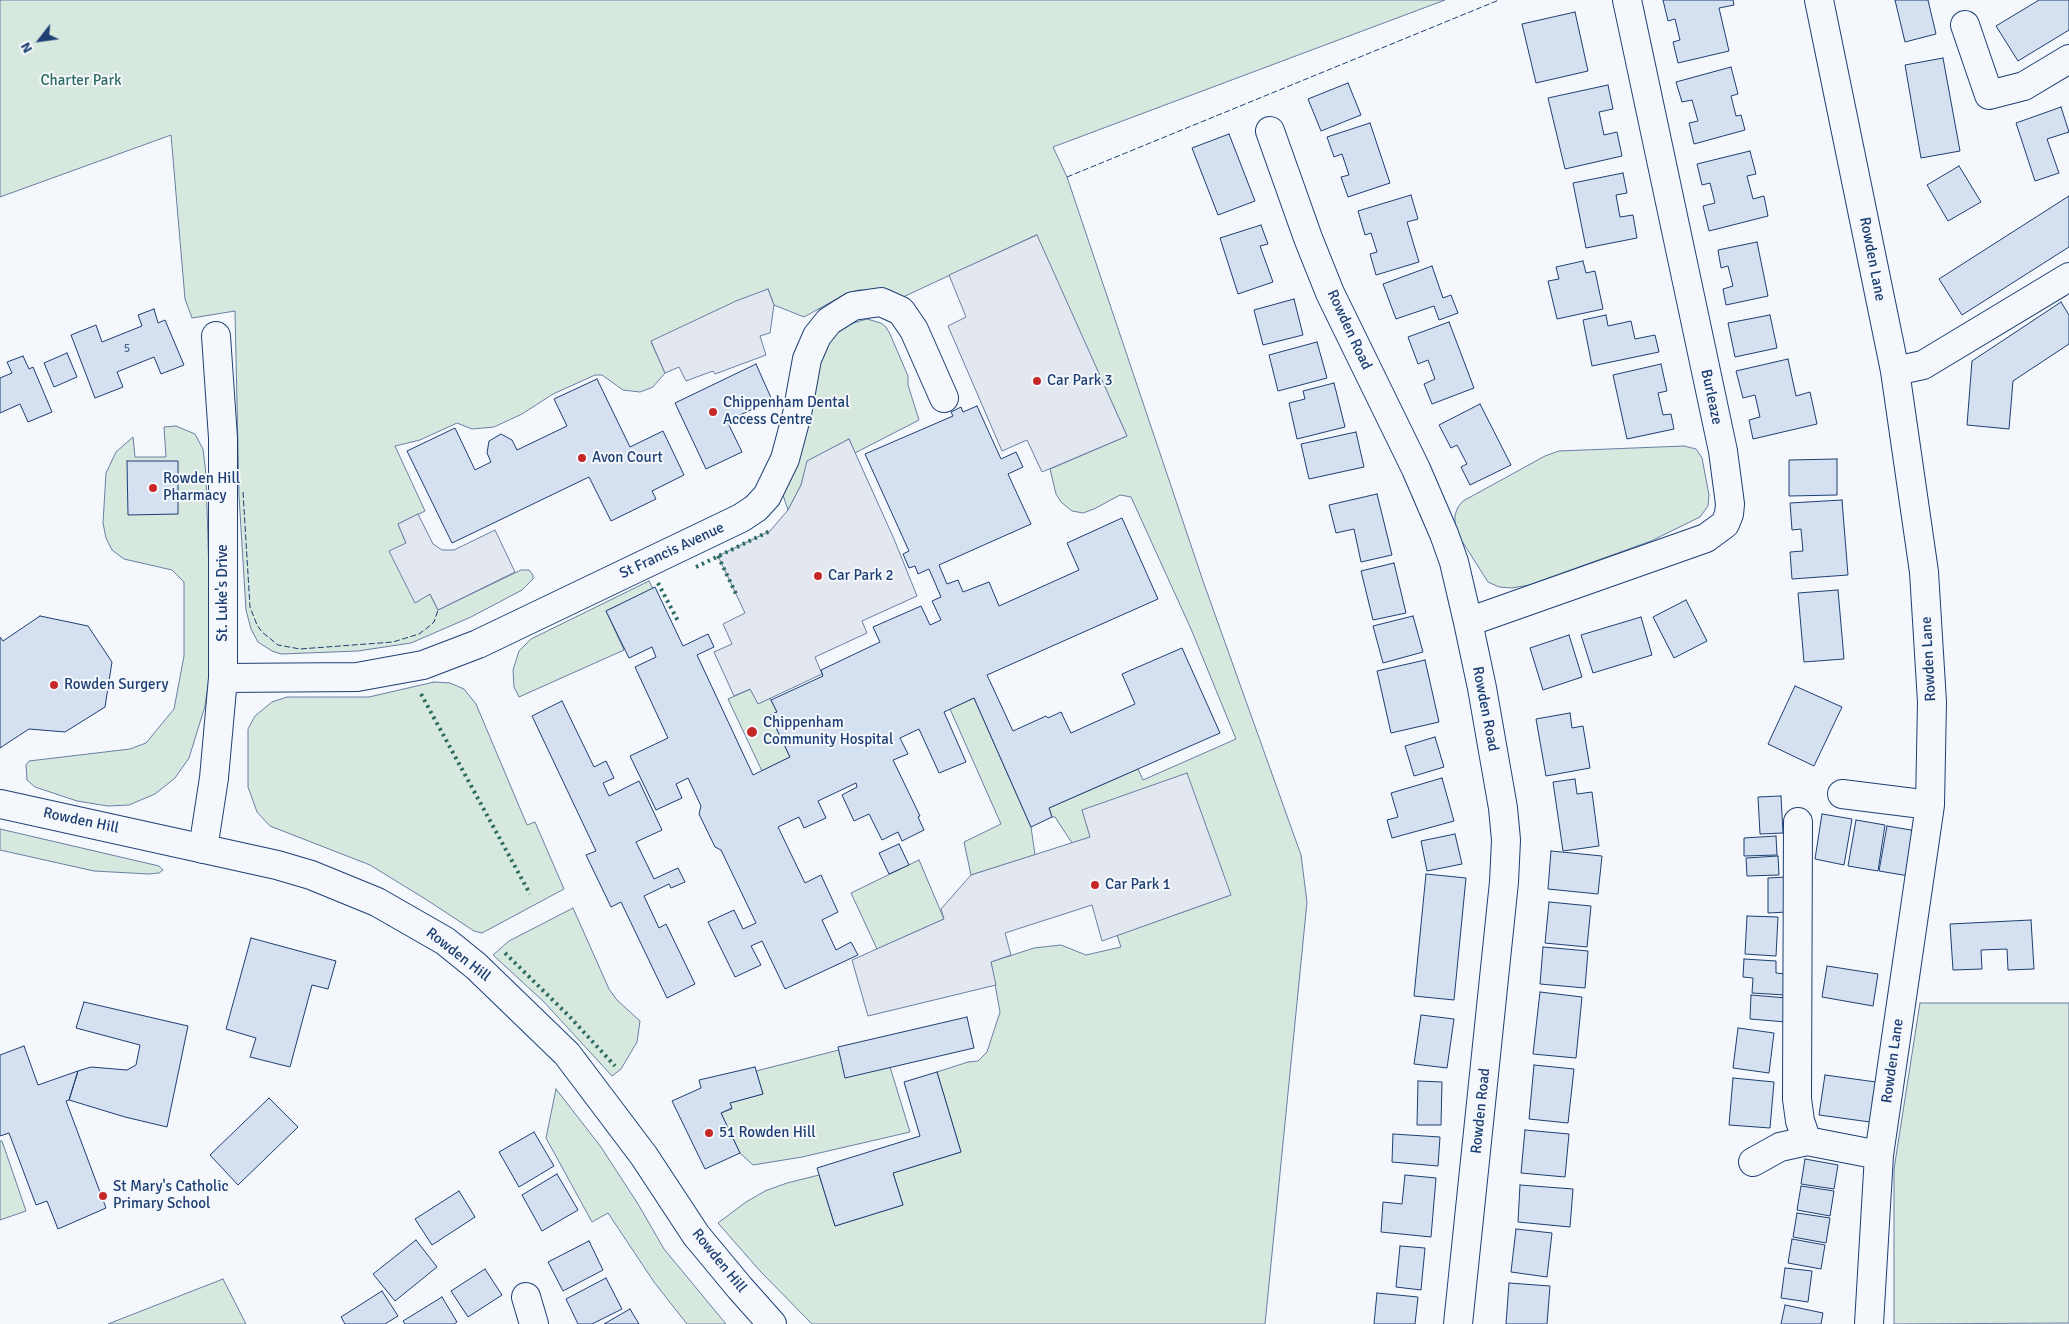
<!DOCTYPE html>
<style>
body{margin:0}
#map{position:relative;width:2069px;height:1324px;overflow:hidden;background:#f4f7fb;font-family:Signika,sans-serif}
canvas{display:block}
.north{position:absolute;left:15px;top:15px;width:50px;height:50px;-webkit-text-stroke:4px #f4f7fb;paint-order:stroke;rotate:240deg;font-size:14px;font-weight:700;line-height:20px;text-align:center;color:#1d3f73}
.north::after{content:'';display:block;margin:auto;width:18px;height:22px;background:#1d3f73;clip-path:polygon(50% 0,100% 100%,50% 72%,0 100%)}
</style>
<div id="map">
<canvas width="2069" height="1324"></canvas>
<div class="north">N</div>
</div>
<script>
const context = document.querySelector('canvas').getContext('2d');
context.lineJoin = 'round';
function paint(path, color) {
  context.fillStyle = color;
  context.fill(path, 'evenodd');
}
function toPath(rows) {
  const path = new Path2D();
  for (const r of rows) {
    path.moveTo(r[0], r[1]);
    for (let i = 2; i < r.length; i += 2) path.lineTo(r[i], r[i + 1]);
  }
  return path;
}
function stroke(path, color, width, dash) {
  context.strokeStyle = color;
  context.lineWidth = width;
  context.lineCap = dash ? 'butt' : 'round';
  context.setLineDash(dash || []);
  context.stroke(path);
}
function label(font, color, halo, rows, align = 'center') {
  context.font = font + ' Signika,sans-serif';
  context.lineWidth = 4;
  context.setLineDash([]);
  context.textBaseline = 'middle';
  context.strokeStyle = halo;
  context.fillStyle = color;
  for (const [text, x, y, turn = 0] of rows) {
    context.save();
    context.translate(x, y);
    context.rotate((+turn || 0) * Math.PI / 180);
    context.textAlign = isNaN(turn) ? turn : align;
    if (halo) context.strokeText(text, 0, 0);
    context.fillText(text, 0, 0);
    context.restore();
  }
}
const green = toPath([
 [0,0,1445,0,1053,147,1067,177,1203,581,1301,855,1307,902,1265,1324,812,1324,760,1271,718,1223,746,1202,765,1191,787,1183,819,1175,835,1226,903,1205,893,1173,961,1152,937,1072,968,1062,978,1061,987,1052,1000,1012,991,962,1034,948,1061,945,1086,955,1121,947,1117,935,1231,895,1082,810,1091,837,1072,843,1055,817,1052,817,1049,808,1138,769,1143,780,1236,739,1191,629,1131,497,1120,495,1094,509,1083,513,1072,511,1061,502,1056,494,1050,469,1127,436,1036,235,903,297,873,290,858,290,842,296,804,317,774,305,768,289,651,342,665,373,653,387,640,392,623,390,602,375,595,375,553,394,522,414,494,427,472,429,457,423,420,440,395,446,425,511,398,524,406,543,415,602,430,594,438,610,521,570,529,570,533,575,533,579,522,590,471,617,411,643,358,651,281,654,272,651,258,642,251,629,246,610,239,496,235,311,192,318,185,299,171,135,0,197,0,0],
 [867,319,881,323,886,327,890,334,908,376,908,385,919,420,855,453,849,439,808,461,801,485,788,510,782,492,804,443,815,363,834,333,853,323,867,319],
 [176,426,195,434,203,449,206,474,209,575,209,678,205,706,189,758,175,778,155,794,129,805,108,806,77,801,35,787,27,780,26,765,29,761,130,749,146,743,174,709,184,656,184,582,172,570,124,559,112,550,106,538,103,523,106,473,116,452,133,437,135,457,166,457,164,427,176,426],
 [1684,446,1696,449,1702,458,1709,495,1708,506,1700,517,1651,541,1529,585,1512,588,1499,587,1488,582,1460,538,1455,525,1455,515,1458,507,1463,501,1545,456,1559,451,1684,446],
 [649,581,653,589,606,611,624,650,519,697,514,687,513,670,519,651,531,639,649,581],
 [434,682,450,683,464,689,476,704,527,825,535,822,564,889,482,933,474,931,427,900,370,865,270,826,257,812,248,787,248,729,255,716,272,702,287,697,369,697,434,682],
 [751,689,758,703,770,698,777,712,770,715,790,757,762,771,728,699,751,689],
 [974,698,1031,827,1035,855,971,875,964,842,1001,824,950,709,974,698],
 [0,829,159,866,163,870,159,873,149,874,94,871,0,850,0,829],
 [919,860,944,919,877,949,851,893,919,860],
 [573,908,609,989,617,1000,640,1021,637,1042,621,1069,612,1076,544,1002,493,955,509,941,573,908],
 [1920,1003,2069,1003,2069,1323,1894,1324,1894,1169,1920,1003],
 [839,1050,890,1067,910,1132,802,1157,753,1165,740,1153,721,1113,732,1109,730,1103,763,1094,756,1071,839,1050],
 [556,1089,601,1147,638,1204,664,1249,726,1324,687,1324,654,1282,608,1213,592,1222,546,1138,556,1089],
 [0,1141,2,1141,26,1211,0,1220,0,1141],
 [223,1279,246,1324,108,1324,223,1279]
]);
paint(green, '#d7e8df');
stroke(green, '#687fa3', 1);
const parking = toPath([
 [1037,235,1127,436,1042,472,1027,440,1002,451,948,326,966,317,949,275,1037,235],
 [768,289,774,305,770,333,760,336,766,355,715,374,713,371,686,381,679,367,665,373,651,341,736,301,768,289],
 [849,439,894,539,917,596,862,621,867,633,815,657,822,674,758,704,750,689,734,696,714,652,732,644,723,624,745,613,718,556,770,531,788,510,801,485,807,461,849,439],
 [418,514,433,544,442,550,454,550,495,530,515,572,438,610,430,594,415,603,389,551,406,543,398,524,418,514],
 [1187,773,1231,895,1102,941,1092,905,1005,933,1011,955,991,962,996,985,868,1016,852,960,944,919,941,909,971,875,1090,837,1082,810,1187,773]
]);
paint(parking, '#e3e8f0');
stroke(parking, '#687fa3', 1);
const building = toPath([
 [1663,0,1733,0,1734,5,1719,8,1729,51,1678,63,1673,42,1680,40,1675,19,1668,21,1663,0],
 [1895,0,1928,0,1936,34,1905,42,1895,0],
 [2039,0,2069,0,2069,30,2018,61,1996,26,2039,0],
 [1575,12,1588,71,1536,83,1522,24,1575,12],
 [1943,58,1960,151,1921,158,1905,65,1943,58],
 [1731,67,1738,94,1731,96,1736,116,1741,115,1745,130,1694,144,1689,123,1698,121,1692,100,1682,102,1676,82,1731,67],
 [1348,83,1361,115,1321,131,1308,99,1348,83],
 [1608,85,1613,109,1599,112,1604,135,1617,132,1622,156,1565,169,1548,98,1608,85],
 [2061,107,2069,132,2047,139,2059,173,2035,181,2016,123,2061,107],
 [1370,123,1390,183,1348,197,1341,177,1349,175,1342,154,1334,157,1327,137,1370,123],
 [1229,134,1255,201,1218,215,1192,148,1229,134],
 [1750,151,1756,174,1747,176,1753,199,1764,196,1768,216,1709,231,1703,206,1715,203,1710,183,1702,185,1697,164,1750,151],
 [1959,166,1981,202,1948,221,1927,185,1959,166],
 [1623,173,1627,193,1616,195,1620,217,1633,215,1637,238,1586,248,1573,183,1623,173],
 [1411,195,1418,219,1407,222,1419,262,1376,275,1370,254,1377,252,1371,233,1365,235,1358,211,1411,195],
 [2069,196,2069,247,1962,315,1939,279,2069,196],
 [1261,225,1268,244,1260,246,1273,282,1238,294,1220,238,1261,225],
 [1757,242,1768,296,1726,305,1723,289,1733,286,1728,266,1721,268,1718,250,1757,242],
 [1583,261,1586,273,1595,271,1603,309,1557,319,1548,281,1559,279,1556,267,1583,261],
 [1432,266,1443,298,1451,295,1458,313,1439,320,1434,306,1396,319,1383,284,1432,266],
 [1294,299,1303,335,1263,345,1254,310,1294,299],
 [2061,302,2069,315,2069,344,2013,381,2009,429,1967,425,1972,361,2061,302],
 [154,309,158,323,165,320,184,365,161,374,154,357,117,372,123,387,95,398,71,335,96,325,102,342,142,326,138,315,154,309],
 [1606,315,1608,326,1631,321,1635,339,1655,335,1659,352,1592,366,1583,320,1606,315],
 [1770,315,1777,348,1735,357,1728,323,1770,315],
 [1449,322,1474,388,1432,404,1424,384,1435,379,1428,360,1418,364,1408,337,1449,322],
 [1317,342,1327,378,1278,391,1269,355,1317,342],
 [67,353,77,377,54,387,44,363,67,353],
 [23,356,29,369,33,367,52,412,28,422,20,404,0,413,0,378,12,373,7,362,23,356],
 [1788,359,1796,396,1810,392,1817,424,1753,439,1749,420,1760,417,1755,395,1743,398,1736,371,1788,359],
 [756,364,772,400,727,421,742,452,706,469,675,403,756,364],
 [1661,364,1667,391,1658,393,1663,415,1671,414,1674,429,1627,439,1613,375,1661,364],
 [597,379,630,447,663,431,684,475,652,491,656,499,611,521,589,477,452,543,407,451,455,428,475,470,491,462,487,453,489,441,501,434,512,440,517,450,567,426,554,399,597,379],
 [1334,383,1345,427,1297,439,1289,403,1305,399,1303,391,1334,383],
 [1480,404,1511,465,1470,485,1461,467,1467,464,1457,445,1451,448,1439,425,1480,404],
 [977,406,1001,459,1016,452,1023,467,1008,474,1031,524,939,565,947,584,958,580,963,592,989,582,999,606,1079,570,1067,543,1122,518,1158,599,987,675,1013,731,1046,716,1048,718,1061,712,1071,733,1135,704,1122,674,1182,648,1220,733,1049,808,1052,817,1031,827,974,698,944,712,966,762,939,773,919,729,900,738,908,754,893,760,920,816,918,817,924,830,902,841,898,832,882,840,869,814,854,821,842,795,857,787,856,783,818,801,826,818,804,828,799,817,778,827,805,883,821,875,838,912,822,920,836,950,851,942,858,955,785,989,762,941,751,946,761,965,735,977,708,922,734,910,743,929,756,923,721,850,715,847,699,814,701,806,688,778,676,784,682,798,656,810,630,756,668,738,635,667,656,657,652,647,629,658,606,611,655,587,683,646,708,634,714,647,697,655,753,775,790,757,770,715,777,712,771,700,823,676,821,670,880,642,873,627,921,606,930,625,941,620,932,601,941,597,929,569,918,574,915,566,909,568,903,554,909,551,865,454,953,416,951,412,961,407,963,412,977,406],
 [1356,432,1364,467,1309,479,1301,444,1356,432],
 [1837,459,1837,495,1789,496,1789,460,1837,459],
 [127,461,178,461,178,514,128,515,127,461],
 [1377,494,1392,555,1361,562,1354,529,1336,533,1329,505,1377,494],
 [1842,500,1848,575,1792,579,1790,552,1803,551,1801,529,1792,530,1790,503,1842,500],
 [1394,563,1406,613,1373,620,1361,571,1394,563],
 [1838,590,1844,659,1804,662,1798,593,1838,590],
 [1686,600,1707,641,1674,658,1653,617,1686,600],
 [40,616,88,626,112,662,105,707,65,732,29,729,0,748,0,637,3,641,40,616],
 [1413,616,1423,652,1383,663,1373,626,1413,616],
 [1641,617,1652,655,1593,673,1581,635,1641,617],
 [1569,635,1582,677,1543,690,1530,648,1569,635],
 [1425,660,1439,722,1391,733,1377,671,1425,660],
 [1795,686,1842,707,1814,766,1768,744,1795,686],
 [562,701,594,767,606,761,614,778,603,783,609,796,639,781,662,830,636,842,654,879,678,868,685,882,671,888,669,884,644,896,659,928,666,924,695,984,667,998,621,902,611,907,586,855,596,851,532,716,562,701],
 [1570,713,1572,728,1583,726,1590,768,1546,776,1536,719,1570,713],
 [1435,737,1444,767,1414,776,1405,746,1435,737],
 [1442,778,1454,821,1392,838,1387,820,1398,817,1391,793,1442,778],
 [1575,779,1577,794,1592,792,1599,846,1563,851,1553,782,1575,779],
 [1781,796,1783,833,1760,834,1758,797,1781,796],
 [1822,814,1852,819,1844,865,1815,859,1822,814],
 [1856,820,1885,825,1878,871,1848,866,1856,820],
 [1887,826,1917,831,1909,876,1879,871,1887,826],
 [1455,834,1462,864,1427,871,1421,841,1455,834],
 [1776,836,1777,855,1744,856,1744,838,1776,836],
 [899,844,909,865,889,874,879,853,899,844],
 [1551,851,1602,856,1598,894,1548,889,1551,851],
 [1778,856,1779,875,1747,876,1746,858,1778,856],
 [1426,874,1466,878,1454,1000,1414,996,1426,874],
 [1786,877,1787,912,1768,913,1768,878,1786,877],
 [1549,902,1591,906,1587,947,1545,943,1549,902],
 [1747,916,1778,917,1776,956,1745,954,1747,916],
 [2031,920,2034,969,2008,970,2007,949,1981,950,1982,969,1953,970,1950,924,2031,920],
 [251,938,336,961,328,989,312,985,290,1067,250,1057,256,1038,226,1029,251,938],
 [1543,947,1588,951,1585,988,1540,984,1543,947],
 [1744,959,1776,961,1776,973,1786,974,1785,995,1752,993,1753,978,1743,977,1744,959],
 [1827,966,1878,974,1873,1006,1822,997,1827,966],
 [1540,992,1582,997,1576,1058,1533,1054,1540,992],
 [1751,995,1787,998,1786,1022,1750,1019,1751,995],
 [84,1002,188,1026,167,1127,125,1117,69,1100,78,1071,91,1067,127,1070,136,1065,140,1045,76,1028,84,1002],
 [1421,1015,1454,1019,1447,1068,1414,1064,1421,1015],
 [967,1017,974,1048,845,1078,838,1047,967,1017],
 [1738,1028,1774,1033,1769,1073,1733,1068,1738,1028],
 [24,1046,38,1085,78,1071,69,1100,66,1101,106,1208,58,1229,47,1201,36,1205,9,1133,0,1136,0,1055,24,1046],
 [1534,1065,1574,1069,1568,1123,1529,1119,1534,1065],
 [755,1067,763,1094,730,1103,732,1108,721,1113,740,1153,705,1169,672,1101,701,1088,699,1080,755,1067],
 [937,1072,961,1152,893,1173,903,1205,835,1226,817,1168,920,1136,904,1082,937,1072],
 [1825,1075,1876,1082,1870,1122,1819,1115,1825,1075],
 [1733,1078,1774,1082,1770,1128,1729,1125,1733,1078],
 [1418,1081,1442,1082,1441,1125,1417,1125,1418,1081],
 [269,1098,298,1127,238,1185,210,1155,269,1098],
 [1525,1130,1569,1134,1565,1177,1521,1173,1525,1130],
 [534,1132,554,1166,519,1187,499,1152,534,1132],
 [1393,1134,1440,1137,1438,1166,1392,1162,1393,1134],
 [1805,1159,1838,1165,1834,1189,1801,1184,1805,1159],
 [557,1174,578,1210,542,1231,522,1195,557,1174],
 [1405,1175,1436,1178,1431,1237,1381,1232,1383,1202,1402,1204,1405,1175],
 [1520,1185,1573,1189,1570,1227,1518,1222,1520,1185],
 [1801,1186,1834,1191,1830,1216,1797,1210,1801,1186],
 [459,1191,475,1217,432,1245,415,1219,459,1191],
 [1797,1213,1830,1218,1826,1243,1793,1237,1797,1213],
 [1516,1229,1552,1233,1547,1277,1511,1272,1516,1229],
 [1792,1239,1825,1245,1821,1269,1788,1263,1792,1239],
 [416,1240,437,1267,395,1301,373,1274,416,1240],
 [589,1241,603,1270,563,1291,548,1262,589,1241],
 [1400,1246,1425,1248,1421,1290,1396,1287,1400,1246],
 [1785,1268,1812,1271,1808,1302,1781,1298,1785,1268],
 [485,1269,502,1295,468,1317,451,1291,485,1269],
 [606,1278,622,1309,592,1324,578,1324,566,1299,606,1278],
 [1509,1283,1550,1286,1547,1324,1506,1324,1509,1283],
 [382,1291,398,1316,385,1324,345,1324,341,1317,382,1291],
 [1377,1293,1418,1297,1415,1324,1374,1324,1377,1293],
 [442,1297,457,1322,454,1324,405,1324,403,1321,442,1297],
 [1785,1305,1823,1313,1821,1324,1781,1324,1785,1305],
 [630,1309,639,1324,604,1324,630,1309]
]);
paint(building, '#d5e0f0');
stroke(building, '#1d3f73', 1);
const minor = toPath([
 [1819,0,1895,371,1924,572,1932,702,1930,805,1879,1155,1869,1324],
 [1965,25,1989,95,2024,86,2069,59],
 [1270,131,1308,238,1330,293,1416,469,1444,534,1454,562,1468,622,1482,688,1503,808,1506,840,1504,882,1458,1324],
 [1895,371,1923,365,2069,277],
 [1468,622,1706,538,1725,524,1729,514,1730,504,1723,451,1627,0],
 [223,678,357,677,423,665,478,644,741,518,756,508,767,496,785,459,797,414,807,359,817,336,829,321,853,306,881,302,901,311,914,330,944,398],
 [1842,794,1930,805],
 [1798,822,1797,1099,1800,1121,1807,1141],
 [203,849,214,778,223,678,223,438,216,336],
 [1753,1162,1780,1147,1807,1141,1879,1155],
 [526,1297,534,1324]
]);
const major = toPath([
 [0,804,277,865,311,875,377,902,445,941,476,966,567,1054,644,1156,696,1235,740,1288,772,1324]
]);
stroke(minor, '#1d3f73', 30);
stroke(major, '#1d3f73', 30);
stroke(minor, '#f4f7fb', 28);
stroke(major, '#f4f7fb', 28);
stroke(toPath([
 [718,556,737,596],
 [696,567,770,531],
 [658,583,679,623],
 [421,694,530,894],
 [505,953,569,1016,615,1066]
]), '#2c6c60', 4, [2.5, 4]);
stroke(toPath([
 [1067,177,1499,0],
 [243,492,250,607,257,625,262,632,278,645,300,649,393,642,419,634,427,628,434,622,438,610]
]), '#1d3f73', 1, [6, 2.5]);
for (const [x, y, r, color] of [
 [1037,381,5,"#c62828"],
 [713,412,5,"#c62828"],
 [582,458,5,"#c62828"],
 [153,488,5,"#c62828"],
 [818,576,5,"#c62828"],
 [54,685,5,"#c62828"],
 [752,732,6,"#c62828"],
 [1095,885,5,"#c62828"],
 [709,1133,5,"#c62828"],
 [103,1196,5,"#c62828"]
]) {
  const dot = new Path2D();
  dot.arc(x, y, r, 0, 2 * Math.PI);
  context.fillStyle = color;
  context.fill(dot);
  stroke(dot, '#f4f7fb', 2);
}
label('12px', '#4b6792', null, [
 ["5",127,349]
]);
label('15px', '#2c6c60', '#f4f7fb', [
 ["Charter Park",81,81]
]);
label('15px', '#1d3f73', '#f4f7fb', [
 ["Rowden Lane",1872,259,79],
 ["Rowden Road",1349,330,65],
 ["Burleaze",1711,397,78],
 ["St Francis Avenue",672,551,-25],
 ["St. Luke's Drive",223,593,-90],
 ["Rowden Lane",1929,659,-93],
 ["Rowden Road",1485,709,79],
 ["Rowden Hill",81,821,12],
 ["Rowden Hill",458,955,38],
 ["Rowden Lane",1893,1061,-82],
 ["Rowden Road",1481,1111,-84],
 ["Rowden Hill",719,1261,51]
]);
label('15px', '#1d3f73', '#f4f7fb', [
 ["Car Park 3",1047,381],
 ["Chippenham Dental",723,403],
 ["Access Centre",723,420],
 ["Avon Court",592,458],
 ["Rowden Hill",163,479],
 ["Pharmacy",163,496],
 ["Car Park 2",828,576],
 ["Rowden Surgery",64,685],
 ["Chippenham",763,723],
 ["Community Hospital",763,740],
 ["Car Park 1",1105,885],
 ["51 Rowden Hill",719,1133],
 ["St Mary's Catholic",113,1187],
 ["Primary School",113,1204]
], 'left');
</script>
